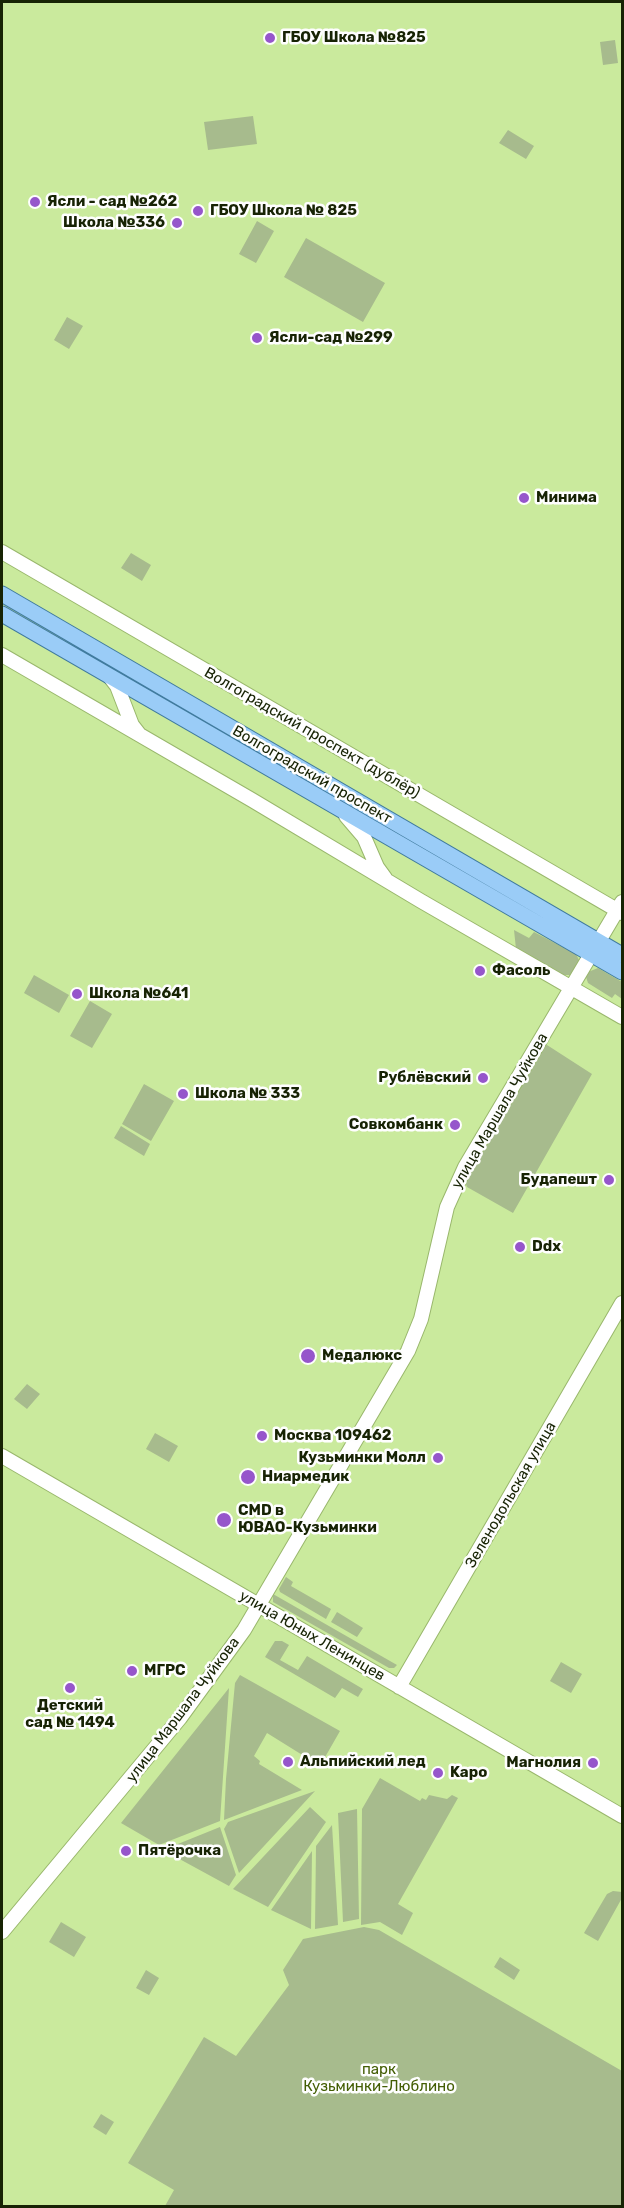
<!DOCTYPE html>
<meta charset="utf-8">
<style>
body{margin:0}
#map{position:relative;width:624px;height:2208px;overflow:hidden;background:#caea9d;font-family:Rubik,sans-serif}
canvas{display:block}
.frame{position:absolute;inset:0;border:3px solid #172304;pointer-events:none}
</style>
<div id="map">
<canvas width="624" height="2208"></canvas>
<div class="frame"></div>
</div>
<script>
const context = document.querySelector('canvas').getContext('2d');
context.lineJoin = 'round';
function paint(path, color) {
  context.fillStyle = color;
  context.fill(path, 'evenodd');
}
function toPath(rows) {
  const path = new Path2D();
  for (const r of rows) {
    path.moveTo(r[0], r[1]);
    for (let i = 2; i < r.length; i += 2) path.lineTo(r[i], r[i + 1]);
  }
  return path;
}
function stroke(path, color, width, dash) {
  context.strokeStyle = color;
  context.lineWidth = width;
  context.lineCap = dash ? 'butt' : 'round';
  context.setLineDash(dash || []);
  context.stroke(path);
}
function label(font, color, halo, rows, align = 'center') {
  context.font = font + ' Rubik,sans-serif';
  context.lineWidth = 5;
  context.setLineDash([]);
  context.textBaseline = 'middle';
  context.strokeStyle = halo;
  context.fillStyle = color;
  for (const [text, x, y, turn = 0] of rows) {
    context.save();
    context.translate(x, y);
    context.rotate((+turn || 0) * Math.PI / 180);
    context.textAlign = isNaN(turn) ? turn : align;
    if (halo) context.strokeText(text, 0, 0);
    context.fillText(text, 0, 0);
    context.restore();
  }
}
paint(toPath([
 [615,40,618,63,603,65,600,42],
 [253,116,257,144,208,150,204,122],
 [508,130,534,146,526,159,499,143],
 [257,221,274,231,256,263,239,254],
 [306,238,385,283,363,322,284,277],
 [67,317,83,326,69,349,54,340],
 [131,553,151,565,142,581,121,568],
 [514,930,529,938,534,932,576,954,579,960,578,967,571,975,563,975,516,949],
 [598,968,622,982,622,999,615,994,612,998,588,983,586,977,588,972],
 [34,975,69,995,59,1013,24,993],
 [90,1001,112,1014,92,1048,70,1036],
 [547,1045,592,1074,513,1213,467,1187,465,1182,543,1046],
 [144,1084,174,1101,151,1141,122,1124],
 [121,1126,150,1144,144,1156,114,1138],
 [27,1384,40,1394,27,1409,14,1399],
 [155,1433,178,1446,169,1462,146,1449],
 [286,1577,293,1582,291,1586,331,1609,326,1619,280,1592,279,1589],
 [273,1594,397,1665,394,1668,389,1668,273,1602],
 [337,1612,363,1628,357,1637,331,1622],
 [275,1641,282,1641,289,1645,280,1660,298,1670,307,1656,363,1689,358,1697,342,1688,335,1698,265,1657],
 [561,1662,582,1674,571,1693,550,1681],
 [240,1675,340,1731,320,1766,267,1733,254,1756,260,1761,259,1764,302,1790,224,1820,226,1779,235,1683],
 [229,1688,220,1821,159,1845,121,1823],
 [380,1778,420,1801,422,1798,426,1800,429,1795,447,1799,452,1795,458,1798,398,1904,413,1913,402,1935,380,1922,361,1925,362,1809],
 [315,1791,239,1873,224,1829,228,1822],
 [310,1807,326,1822,268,1907,233,1889],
 [357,1809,359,1919,343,1922,338,1813],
 [332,1825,338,1925,315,1929,316,1846],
 [220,1827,236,1875,229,1886,163,1850],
 [312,1851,311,1929,271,1910],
 [613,1891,622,1892,622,1898,598,1941,584,1933,607,1894],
 [61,1922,86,1937,74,1957,49,1942],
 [364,1927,379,1930,622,2071,622,2206,165,2206,174,2190,128,2163,204,2037,236,2056,289,1985,283,1970,303,1939],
 [500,1957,520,1970,514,1980,494,1967],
 [146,1970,159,1978,149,1995,136,1988],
 [101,2114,114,2122,106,2135,93,2127]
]), '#a7bb8d');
const secondary = toPath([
 [2,552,622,913],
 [2,655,252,800,421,901,622,1017],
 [110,677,117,686,132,725,139,734],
 [346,816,364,837,377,867,385,878],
 [2,1456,622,1816],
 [399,1687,622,1303],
 [2,1932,180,1718,244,1630,408,1351,421,1319,447,1207,465,1167,622,902]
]);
const primary = toPath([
 [2,594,622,955],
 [2,614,622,972]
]);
stroke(secondary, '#99b76c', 16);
stroke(primary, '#407b9e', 17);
stroke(secondary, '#fff', 14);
stroke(primary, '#9accf7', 15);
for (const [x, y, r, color] of [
 [270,38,6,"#9656cb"],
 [35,202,6,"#9656cb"],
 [198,211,6,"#9656cb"],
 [177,223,6,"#9656cb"],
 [257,338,6,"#9656cb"],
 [524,498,6,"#9656cb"],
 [480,971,6,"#9656cb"],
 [77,994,6,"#9656cb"],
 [483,1078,6,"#9656cb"],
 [183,1094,6,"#9656cb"],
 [455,1125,6,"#9656cb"],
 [609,1180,6,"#9656cb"],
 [520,1247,6,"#9656cb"],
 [308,1356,8,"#9656cb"],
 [262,1436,6,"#9656cb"],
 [438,1458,6,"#9656cb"],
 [248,1477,8,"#9656cb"],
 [224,1520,8,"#9656cb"],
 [132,1671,6,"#9656cb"],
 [70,1688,6,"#9656cb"],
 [288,1762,6,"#9656cb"],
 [593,1763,6,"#9656cb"],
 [438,1773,6,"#9656cb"],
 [126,1851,6,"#9656cb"]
]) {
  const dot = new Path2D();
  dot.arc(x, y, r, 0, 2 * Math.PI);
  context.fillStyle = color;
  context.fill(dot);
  stroke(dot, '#fefefe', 2);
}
label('bold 15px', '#172304', '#fefefe', [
 ["ГБОУ Школа №825",282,38],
 ["Ясли - сад №262",47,202],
 ["ГБОУ Школа № 825",210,211],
 ["Школа №336",165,223,"right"],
 ["Ясли-сад №299",269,338],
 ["Минима",536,498],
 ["Фасоль",492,971],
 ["Школа №641",89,994],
 ["Рублёвский",471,1078,"right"],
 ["Школа № 333",195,1094],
 ["Совкомбанк",443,1125,"right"],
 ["Будапешт",597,1180,"right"],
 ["Ddx",532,1247],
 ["Медалюкс",322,1356],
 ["Москва 109462",274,1436],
 ["Кузьминки Молл",426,1458,"right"],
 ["Ниармедик",262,1477],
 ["CMD в",238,1511],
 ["ЮВАО-Кузьминки",238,1528],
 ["МГРС",144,1671],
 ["Детский",70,1706,"center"],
 ["сад № 1494",70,1723,"center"],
 ["Альпийский лед",300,1762],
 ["Магнолия",581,1763,"right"],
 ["Kapo",450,1773],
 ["Пятёрочка",138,1851]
], 'left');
label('15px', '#172304', '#fefefe', [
 ["Волгоградский проспект (дублёр)",312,733,30],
 ["Волгоградский проспект",312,775,30],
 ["улица Маршала Чуйкова",500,1111,-60],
 ["Зеленодольская улица",511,1495,-60],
 ["улица Юных Ленинцев",312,1636,30],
 ["улица Маршала Чуйкова",183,1710,-53]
]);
label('15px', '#435e04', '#fefefe', [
 ["парк",379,2070],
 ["Кузьминки-Люблино",379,2087]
]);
</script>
